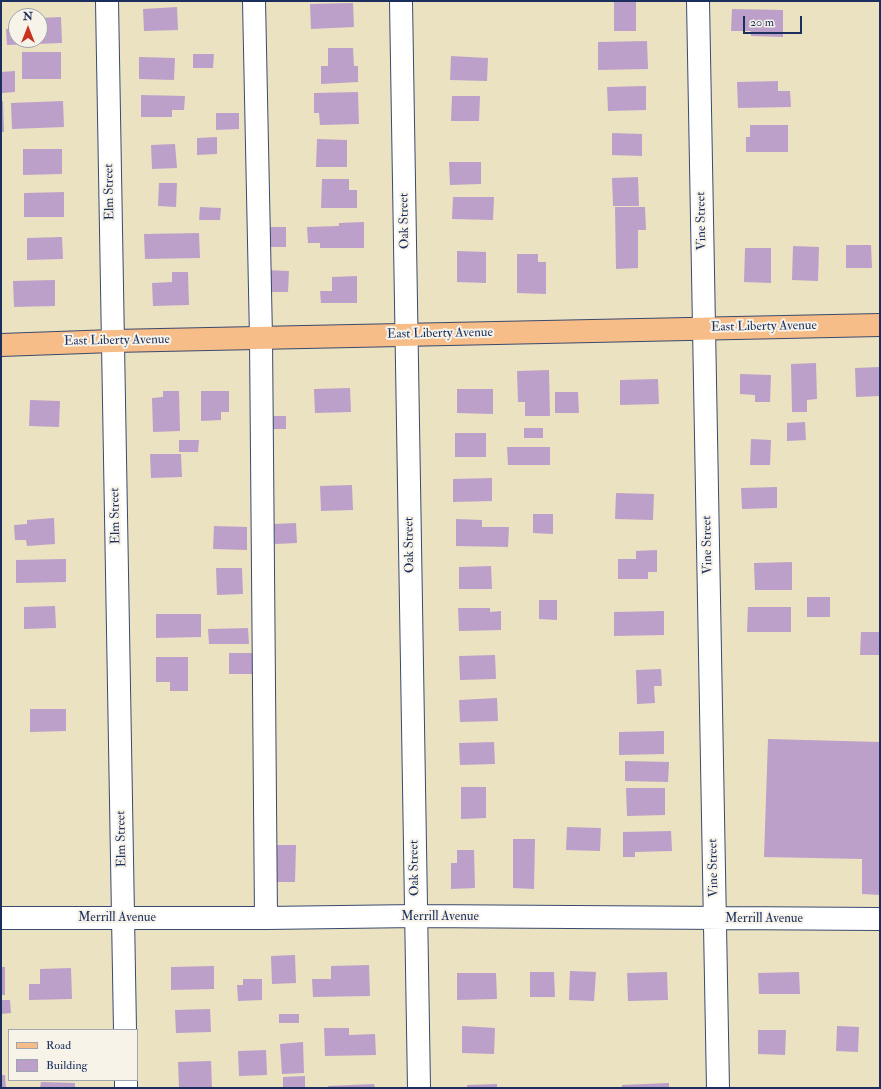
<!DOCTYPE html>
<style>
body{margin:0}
#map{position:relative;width:881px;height:1089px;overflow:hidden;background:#ebe2c2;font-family:"IM FELL Double Pica",serif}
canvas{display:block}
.frame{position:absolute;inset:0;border:2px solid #1b2f5e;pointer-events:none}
.legend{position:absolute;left:8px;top:1029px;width:130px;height:52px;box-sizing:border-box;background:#f7f3e8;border:1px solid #9fa5b1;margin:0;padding:5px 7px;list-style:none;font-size:12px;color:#1b2f5e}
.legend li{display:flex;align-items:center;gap:8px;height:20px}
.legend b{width:20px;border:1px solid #9fa5b1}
.north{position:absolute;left:8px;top:8px;width:40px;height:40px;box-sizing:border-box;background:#f7f3e8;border:1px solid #9fa5b1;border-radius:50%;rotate:0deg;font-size:11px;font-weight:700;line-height:16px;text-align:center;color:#1b2f5e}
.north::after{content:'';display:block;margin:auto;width:14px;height:18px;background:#c8321e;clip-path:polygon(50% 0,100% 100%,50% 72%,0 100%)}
.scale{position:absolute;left:743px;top:16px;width:59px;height:18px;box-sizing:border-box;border:2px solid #1b2f5e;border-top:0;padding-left:5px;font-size:12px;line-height:14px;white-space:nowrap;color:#1b2f5e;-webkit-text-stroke:3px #f7f3e8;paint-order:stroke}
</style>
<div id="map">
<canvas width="881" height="1089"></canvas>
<div class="frame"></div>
<ul class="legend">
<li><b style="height:5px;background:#f7bd88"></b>Road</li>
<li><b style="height:11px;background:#bca0c9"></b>Building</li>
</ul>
<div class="north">N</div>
<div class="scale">20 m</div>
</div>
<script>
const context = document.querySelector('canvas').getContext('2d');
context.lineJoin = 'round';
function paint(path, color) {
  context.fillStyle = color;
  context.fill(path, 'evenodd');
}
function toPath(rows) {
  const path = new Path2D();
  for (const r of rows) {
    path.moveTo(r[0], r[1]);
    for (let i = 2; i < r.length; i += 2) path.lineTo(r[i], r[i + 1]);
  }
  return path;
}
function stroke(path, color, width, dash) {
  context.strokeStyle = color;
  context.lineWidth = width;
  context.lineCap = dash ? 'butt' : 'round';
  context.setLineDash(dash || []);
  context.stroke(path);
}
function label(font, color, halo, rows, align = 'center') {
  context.font = font + ' "IM FELL Double Pica",serif';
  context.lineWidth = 4;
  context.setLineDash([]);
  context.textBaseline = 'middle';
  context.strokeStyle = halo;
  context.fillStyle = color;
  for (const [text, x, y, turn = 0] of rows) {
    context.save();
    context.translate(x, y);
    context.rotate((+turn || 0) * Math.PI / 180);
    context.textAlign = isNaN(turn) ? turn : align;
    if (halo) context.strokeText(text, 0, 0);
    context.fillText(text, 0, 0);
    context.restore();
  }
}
paint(toPath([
 [614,1,636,1,636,31,614,31],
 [353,3,354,27,311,29,310,4],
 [177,7,178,30,144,31,143,9],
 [732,9,783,10,783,37,751,36,751,31,731,31],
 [61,17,62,43,7,45,6,29,13,29,13,19,16,19,16,40,40,40,40,18],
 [647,41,648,69,598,70,598,42],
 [328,48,353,48,354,66,358,66,358,82,321,84,321,66,328,66],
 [22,52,61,52,61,79,22,79],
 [193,54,214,54,213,68,193,68],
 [451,56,488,58,487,81,450,80],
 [139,57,175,58,174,80,139,79],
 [15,71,15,92,1,93,1,72],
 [778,81,778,91,790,91,791,107,738,108,737,82],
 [646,86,646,110,608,111,607,87],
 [358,92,359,124,320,125,319,113,314,113,314,93],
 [141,95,185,96,184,110,172,110,172,117,141,117],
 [452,96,480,96,479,121,451,121],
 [1,101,3,101,4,132,1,132],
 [63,101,64,127,12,129,11,103],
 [216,113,239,113,239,129,216,130],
 [750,125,788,125,788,152,746,152,746,137,750,137],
 [612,133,642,134,642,156,612,155],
 [217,137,217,154,197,155,197,138],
 [317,139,347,140,347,167,316,167],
 [175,144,177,168,152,169,151,145],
 [23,149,62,149,62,174,23,175],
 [449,162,481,162,481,184,450,185],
 [638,177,639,206,613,206,612,178],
 [322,179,349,179,349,190,357,190,357,208,321,208],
 [159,183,177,183,176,207,158,206],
 [64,192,64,217,24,217,24,193],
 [453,197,494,197,493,220,452,219],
 [200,207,221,208,220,220,199,220],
 [615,207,645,207,646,230,638,230,638,268,616,269],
 [364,222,364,248,320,248,320,243,308,243,307,227,339,226,339,223],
 [266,227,286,227,286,247,266,247],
 [199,233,200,258,145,259,144,234],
 [62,237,63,259,27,260,27,238],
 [846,245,871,245,872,268,846,268],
 [793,246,819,247,818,281,792,280],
 [745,248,771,248,771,283,744,282],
 [457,251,486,252,486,283,457,282],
 [517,254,538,254,538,262,546,262,546,294,517,293],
 [266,270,289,271,288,292,265,292],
 [172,272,188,272,189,305,153,306,152,283,172,282],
 [357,276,357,303,321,303,320,291,332,291,332,277],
 [55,280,55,306,14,307,13,281],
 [816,363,817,399,807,400,807,412,792,412,791,364],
 [880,367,880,396,856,397,855,368],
 [549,370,550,416,525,416,525,402,518,402,517,371],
 [740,374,771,375,770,402,755,402,755,395,740,394],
 [658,379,659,404,620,405,620,380],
 [350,388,351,412,315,413,314,389],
 [457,389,493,389,493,414,457,413],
 [163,391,179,391,180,431,153,432,152,398,163,397],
 [201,391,229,391,229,412,221,412,221,420,201,421],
 [555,392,578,392,579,413,555,413],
 [30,400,60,401,59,427,29,426],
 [267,416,286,416,286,429,267,429],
 [805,422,806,440,787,441,787,423],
 [524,428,543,428,543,438,524,438],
 [455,433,486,433,486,457,455,457],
 [751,439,771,440,770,465,750,465],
 [179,440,199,440,198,452,179,452],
 [507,447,550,447,550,465,508,465],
 [150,454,181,454,182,477,151,478],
 [492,478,492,501,453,502,453,479],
 [352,485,353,510,321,511,320,486],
 [777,487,777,508,742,509,741,488],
 [616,493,654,494,653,520,615,519],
 [533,514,553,514,553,534,533,533],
 [54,518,55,544,27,546,26,540,15,540,14,525,27,524,27,520],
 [456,519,482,520,482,527,509,527,508,547,456,546],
 [296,523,297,543,275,544,274,524],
 [214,526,247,527,247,550,213,549],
 [657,550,657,572,648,572,648,579,618,579,618,559,636,559,636,551],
 [66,559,66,582,16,583,16,560],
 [792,562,792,590,755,590,754,563],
 [491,566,492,589,459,589,459,567],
 [216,568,242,568,243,594,217,595],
 [807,597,830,597,830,617,807,617],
 [539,600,557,600,557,620,539,619],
 [55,606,56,628,24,629,24,607],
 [748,607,791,607,791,632,747,632],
 [458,608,490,608,490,612,501,611,501,630,459,631],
 [664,611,664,635,614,636,614,612],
 [156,614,201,614,201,637,156,638],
 [248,628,249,644,209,644,208,629],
 [861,632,880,632,880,655,860,655],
 [229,653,253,653,254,674,229,674],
 [495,655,496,679,460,680,459,656],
 [156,657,188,657,188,691,170,691,170,682,156,682],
 [661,669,662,686,654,686,655,703,637,704,636,670],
 [497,698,498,721,460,722,459,700],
 [30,709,66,709,66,731,30,732],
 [664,731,664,754,619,755,619,732],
 [768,739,880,742,880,895,862,894,862,859,764,857],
 [494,742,495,764,460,765,459,743],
 [625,761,669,762,668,782,625,781],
 [461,787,486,787,486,818,461,819],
 [626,788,665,788,665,815,627,816],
 [567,827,601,828,600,851,566,850],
 [671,831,672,851,635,852,635,857,623,857,623,832],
 [513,839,535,839,534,889,513,888],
 [272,845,296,845,295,882,271,882],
 [457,850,474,850,475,888,451,889,451,863,457,863],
 [295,955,296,983,272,984,271,956],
 [369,965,370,996,313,997,312,979,331,979,331,966],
 [214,966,214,989,171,990,171,967],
 [1,967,5,967,5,995,1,995],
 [71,968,72,999,29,1000,29,984,40,984,40,969],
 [570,971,596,972,594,1001,569,1000],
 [530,972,554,972,555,997,530,997],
 [667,972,668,1000,628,1001,627,973],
 [799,972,800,994,759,994,758,973],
 [457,973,496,973,497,999,457,1000],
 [243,979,262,979,262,1000,238,1001,237,985,243,985],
 [1,1000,10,1000,11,1013,1,1014],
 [210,1009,211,1032,176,1033,175,1010],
 [279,1014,299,1014,299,1023,279,1023],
 [462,1026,495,1028,494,1054,462,1053],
 [837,1026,859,1027,858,1052,836,1051],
 [324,1028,349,1028,349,1035,375,1034,376,1055,325,1056],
 [758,1030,786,1030,785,1055,758,1054],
 [303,1042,304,1073,282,1074,280,1044],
 [266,1050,267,1075,239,1076,238,1051],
 [211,1061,212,1088,179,1088,178,1062],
 [1,1075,5,1075,6,1088,1,1088],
 [305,1076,305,1088,283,1088,283,1077],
 [41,1082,75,1083,75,1088,40,1088],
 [669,1083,669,1088,622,1088,622,1085],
 [374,1084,375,1088,328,1088,328,1086],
 [497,1084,497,1088,467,1088,467,1085]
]), '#bca0c9');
const minor = toPath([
 [107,1,125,1030],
 [254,1,261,338,266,918],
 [401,1,419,1088],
 [698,1,718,1088],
 [1,918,266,918,416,916,880,919],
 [126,1080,126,1088]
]);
const major = toPath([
 [1,345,113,341,880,325]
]);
stroke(minor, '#3a4a6d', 24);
stroke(major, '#3a4a6d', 24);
stroke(minor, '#fff', 22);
stroke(major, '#f7bd88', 22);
label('13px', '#1b2f5e', '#f7f3e8', [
 ["Elm Street",110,192,-91],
 ["Oak Street",405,221,-91],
 ["Vine Street",702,221,-91],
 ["East Liberty Avenue",764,327,-1],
 ["East Liberty Avenue",440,334,-1],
 ["East Liberty Avenue",117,341,-1],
 ["Elm Street",116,516,-91],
 ["Oak Street",410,545,-91],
 ["Vine Street",708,545,-91],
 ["Elm Street",122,839,-91],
 ["Oak Street",415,868,-91],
 ["Vine Street",714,868,-91],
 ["Merrill Avenue",440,917],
 ["Merrill Avenue",117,918],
 ["Merrill Avenue",764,919]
]);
</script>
